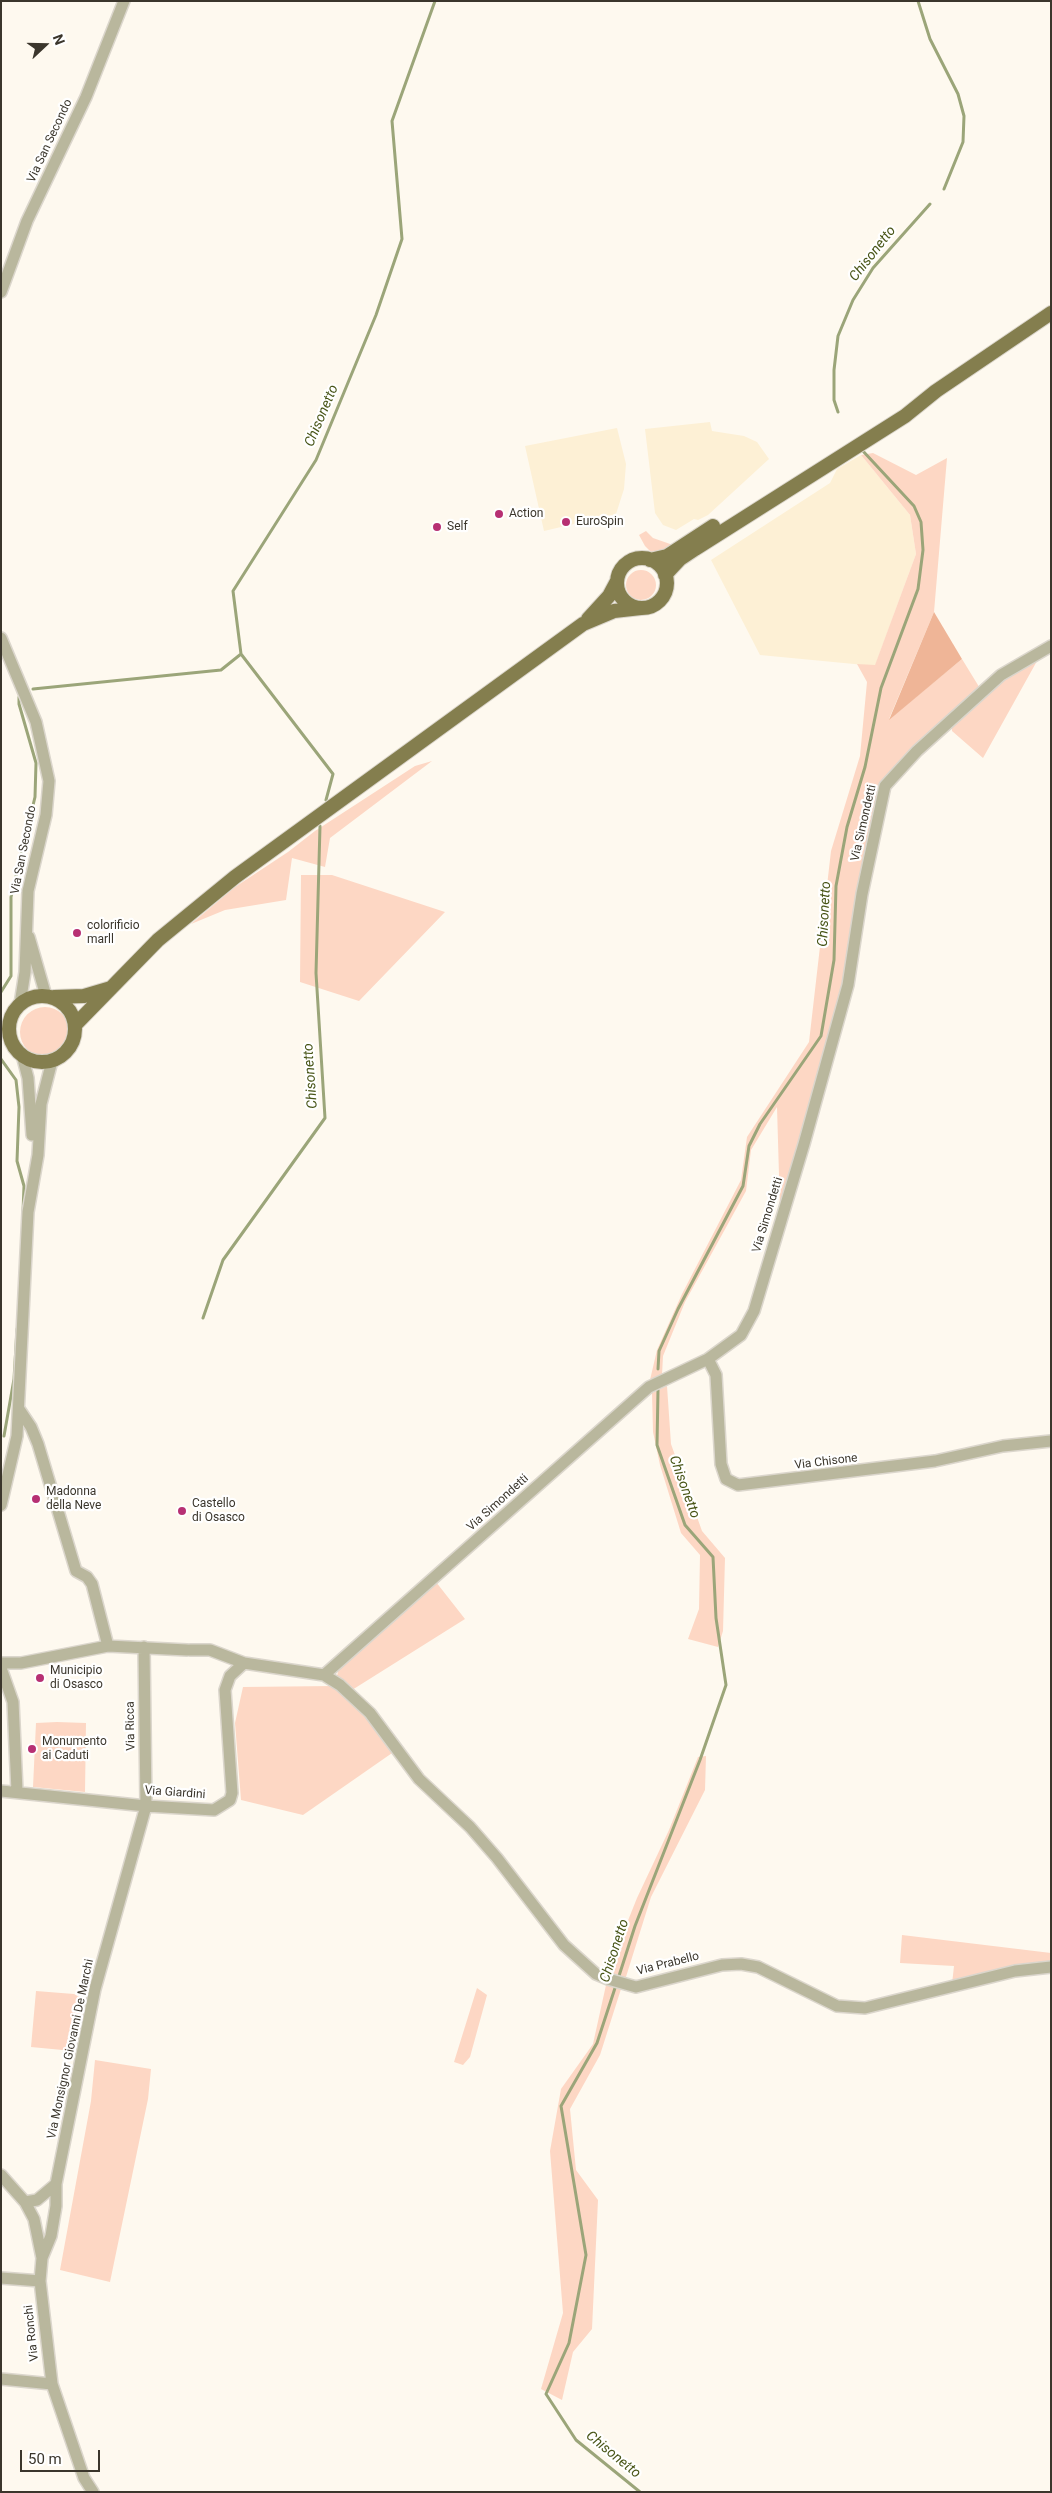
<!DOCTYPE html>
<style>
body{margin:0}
#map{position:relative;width:1052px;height:2493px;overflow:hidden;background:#fef9ef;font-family:Roboto,sans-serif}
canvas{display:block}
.frame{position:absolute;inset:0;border:2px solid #3b362c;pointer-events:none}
.north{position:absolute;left:20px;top:20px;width:50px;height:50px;-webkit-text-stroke:4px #fff;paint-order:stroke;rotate:69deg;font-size:14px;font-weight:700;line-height:20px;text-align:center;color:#3b362c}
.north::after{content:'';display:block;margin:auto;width:18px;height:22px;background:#3b362c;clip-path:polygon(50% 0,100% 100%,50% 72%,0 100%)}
.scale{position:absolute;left:20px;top:2450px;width:80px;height:22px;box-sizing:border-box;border:2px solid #3b362c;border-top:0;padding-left:6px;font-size:15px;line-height:18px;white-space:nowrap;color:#3b362c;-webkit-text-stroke:4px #fff;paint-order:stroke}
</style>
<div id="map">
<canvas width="1052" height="2493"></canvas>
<div class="frame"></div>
<div class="north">N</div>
<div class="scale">50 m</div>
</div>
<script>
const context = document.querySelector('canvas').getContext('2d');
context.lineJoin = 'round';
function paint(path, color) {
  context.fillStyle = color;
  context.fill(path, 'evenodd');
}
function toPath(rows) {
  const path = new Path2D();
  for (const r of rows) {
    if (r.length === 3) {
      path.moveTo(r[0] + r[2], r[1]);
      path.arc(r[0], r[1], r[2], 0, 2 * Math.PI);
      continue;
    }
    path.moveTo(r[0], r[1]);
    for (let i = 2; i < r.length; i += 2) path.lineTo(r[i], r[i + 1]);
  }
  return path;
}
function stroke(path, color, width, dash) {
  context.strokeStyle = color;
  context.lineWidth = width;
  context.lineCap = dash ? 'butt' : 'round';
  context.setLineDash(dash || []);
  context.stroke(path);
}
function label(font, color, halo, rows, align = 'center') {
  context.font = font + ' Roboto,sans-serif';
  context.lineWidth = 4.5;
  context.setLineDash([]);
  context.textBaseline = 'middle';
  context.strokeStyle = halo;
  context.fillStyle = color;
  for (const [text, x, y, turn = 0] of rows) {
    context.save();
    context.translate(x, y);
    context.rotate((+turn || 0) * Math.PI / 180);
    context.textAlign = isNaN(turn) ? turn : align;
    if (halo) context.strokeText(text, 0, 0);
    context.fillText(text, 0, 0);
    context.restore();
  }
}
paint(toPath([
 [710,422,712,431,744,436,757,442,769,459,708,515,698,520,694,519,676,530,663,525,655,513,645,429],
 [617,428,626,464,624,489,616,514,544,531,525,446],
 [861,455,910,515,916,554,875,666,760,655,711,560,830,483,837,469]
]), '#fdf0d5');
paint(toPath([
 [873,453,916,475,947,458,934,612,889,719,962,659,981,690,887,774,863,860,844,987,780,1209,777,1107,751,1150,746,1191,685,1302,663,1356,662,1375,650,1380,657,1350,682,1294,741,1180,747,1137,809,1042,831,851,860,756,867,682,857,664,875,665,916,554,910,515,861,455],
 [646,531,653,538,673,545,674,548,653,554,645,546,639,535],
 [641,585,15],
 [1037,661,983,758,952,731,952,723,1006,676],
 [432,761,330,838,325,867,292,858,286,900,225,910,191,924,235,887,288,852,315,831,415,766],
 [301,875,332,875,445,912,359,1001,300,982],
 [45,1032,25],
 [667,1386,671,1444,702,1531,725,1558,723,1631,718,1647,688,1639,699,1609,700,1555,681,1533,660,1465,653,1432,652,1393],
 [436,1582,465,1619,352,1690,337,1676,339,1668],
 [333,1686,368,1716,395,1751,303,1815,241,1800,235,1723,243,1687],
 [57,1722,86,1723,85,1792,33,1787,36,1723],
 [706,1756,705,1790,651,1897,625,1980,607,1973,637,1898,669,1830,698,1757],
 [902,1935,1051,1953,1051,1962,952,1984,954,1966,900,1963],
 [606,1985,621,1989,600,2055,570,2109,576,2170,598,2200,592,2329,573,2352,562,2400,541,2389,563,2313,550,2151,561,2089,593,2044],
 [477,1988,487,1995,470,2057,463,2065,454,2062],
 [36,1991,74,1994,83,1999,73,2051,31,2047],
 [95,2060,151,2069,148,2099,110,2282,60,2270,91,2101]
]), '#fdd7c4');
paint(toPath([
 [934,612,962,659,889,720]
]), '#efb597');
stroke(toPath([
 [918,1,930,39,958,94,964,116,963,142,944,189],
 [838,412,834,400,834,370,838,336,853,300,873,268,930,204],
 [33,689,221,670,241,654],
 [326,800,333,774,241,654,233,591,316,460,376,315,402,239,392,121,435,1],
 [1,992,11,976,11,897,35,797,36,763,19,704,19,697],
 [1,1059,16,1080,19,1107,17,1161,24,1186,23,1212],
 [203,1318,223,1260,325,1118,316,973,320,826],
 [658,1369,659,1351,678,1309,743,1186,749,1146,760,1124,821,1036,834,960,836,886,847,827,865,767,881,688,918,589,923,550,921,522,914,506,862,450],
 [4,1436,14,1379,17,1329],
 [618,1979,635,1926,700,1760,726,1685,716,1618,713,1557,685,1525,657,1445,658,1390],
 [616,1985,597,2043,561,2106,586,2255,569,2343,546,2394,576,2440,640,2492]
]), '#9ba579', 3);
const minor = toPath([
 [1,292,27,221,86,97,124,1],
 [1,638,36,722,49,781,46,815,28,891,25,972,20,1004],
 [29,937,46,996],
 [22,1055,28,1078,32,1135],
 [708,1359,716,1375,721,1464,726,1479,738,1485,935,1461,1003,1446,1051,1441],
 [19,1409,31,1427,38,1444,76,1571,87,1577,92,1584,108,1646],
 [1,1505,17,1436,28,1212,38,1155,41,1104,52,1061],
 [190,1650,210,1650,244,1663,324,1675,340,1685,370,1713,419,1779,470,1827,497,1858,564,1945,596,1974,608,1979,636,1987,722,1965,741,1964,758,1967,837,2006,865,2008,1015,1971,1051,1967],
 [1,1663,21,1663,108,1646,187,1650],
 [1,1668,13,1702,17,1791],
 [324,1675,649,1387,708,1359,741,1335,754,1311,804,1144,848,985,862,894,885,786,917,751,1001,675,1051,646],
 [1,1791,146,1806,214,1810,230,1800,232,1793,225,1690,230,1676,244,1663],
 [1,2175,25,2202,34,2219,42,2258,40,2281,52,2384,84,2478,93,2492],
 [25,2202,37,2200,56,2184],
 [42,2258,51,2236,56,2206,56,2184,95,1989,146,1806,144,1647],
 [1,2278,40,2281],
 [1,2379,52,2384]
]);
const major = toPath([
 [642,583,25],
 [650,560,667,556,713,526],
 [665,575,680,559,695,549,905,416,936,391,1051,313],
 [588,619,609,596,617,581],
 [42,1029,33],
 [54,997,84,996,111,988],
 [75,1025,158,940,235,877,583,624,614,611,641,608]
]);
stroke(minor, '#dbd6cc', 14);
stroke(major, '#dbd6cc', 16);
stroke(minor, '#b9b79d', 11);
stroke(major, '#847e4e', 14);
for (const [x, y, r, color] of [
 [499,514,5,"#b73073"],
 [566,522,5,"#b73073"],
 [437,527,5,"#b73073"],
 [77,933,5,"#b73073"],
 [36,1499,5,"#b73073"],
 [182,1511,5,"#b73073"],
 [40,1678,5,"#b73073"],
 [32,1749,5,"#b73073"]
]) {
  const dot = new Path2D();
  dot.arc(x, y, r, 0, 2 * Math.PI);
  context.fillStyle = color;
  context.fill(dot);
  stroke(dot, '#fff', 2);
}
label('12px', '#3b362c', '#fff', [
 ["Via San Secondo",50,141,-65],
 ["Via Simondetti",864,823,-77],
 ["Via San Secondo",24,850,-79],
 ["Via Simondetti",768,1215,-73],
 ["Via Chisone",826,1462,-7],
 ["Via Simondetti",498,1503,-42],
 ["Via Ricca",131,1726,-91],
 ["Via Giardini",175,1793,4],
 ["Via Prabello",668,1964,-14],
 ["Via Monsignor Giovanni De Marchi",71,2049,-78],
 ["Via Ronchi",32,2333,-96]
]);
label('12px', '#3b362c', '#fff', [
 ["Action",509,514],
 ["EuroSpin",576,522],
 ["Self",447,527],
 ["colorificio",87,926],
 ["marll",87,940],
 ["Madonna",46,1492],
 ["della Neve",46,1506],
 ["Castello",192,1504],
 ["di Osasco",192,1518],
 ["Municipio",50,1671],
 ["di Osasco",50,1685],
 ["Monumento",42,1742],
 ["ai Caduti",42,1756]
], 'left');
label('italic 14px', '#485517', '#fff', [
 ["Chisonetto",873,254,-52],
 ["Chisonetto",322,416,-67],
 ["Chisonetto",825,914,-87],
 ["Chisonetto",311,1076,-94],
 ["Chisonetto",684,1487,70],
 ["Chisonetto",615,1951,-72],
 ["Chisonetto",613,2455,39]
]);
</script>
